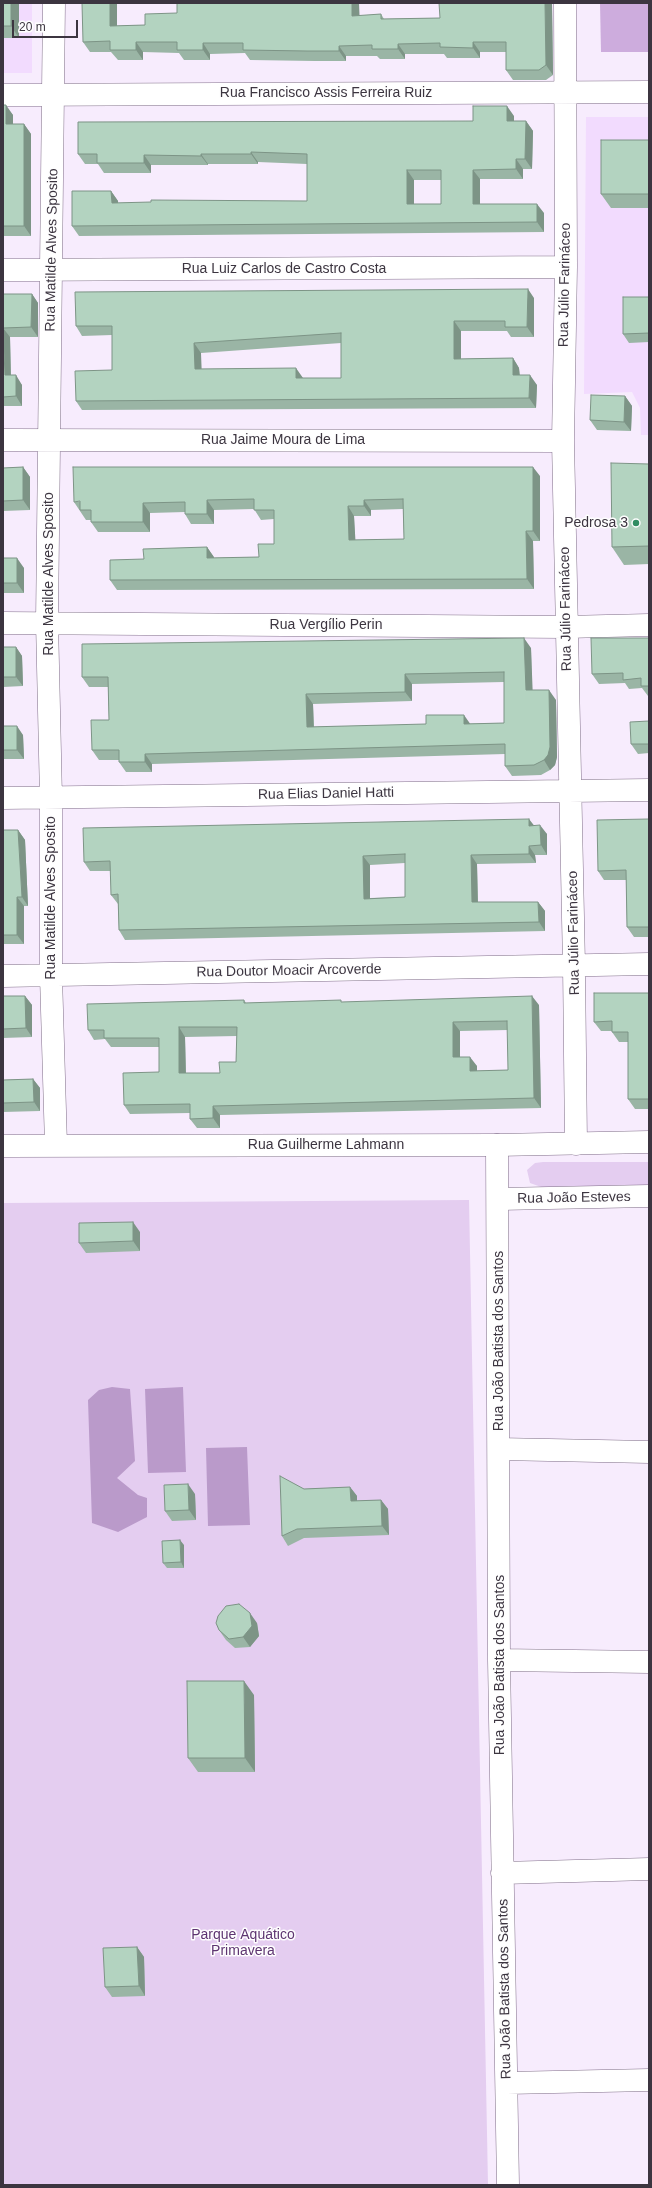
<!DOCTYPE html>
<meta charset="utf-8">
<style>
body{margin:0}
#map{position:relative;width:652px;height:2188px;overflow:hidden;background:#f7ecfd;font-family:Arial,sans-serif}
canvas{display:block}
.frame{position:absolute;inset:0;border:4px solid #3c3540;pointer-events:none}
.scale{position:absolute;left:12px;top:20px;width:66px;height:18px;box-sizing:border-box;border:2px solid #3c3540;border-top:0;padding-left:5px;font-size:12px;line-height:14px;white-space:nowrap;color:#3c3540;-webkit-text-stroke:3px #fefefe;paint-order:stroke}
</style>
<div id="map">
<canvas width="652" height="2188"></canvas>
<div class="frame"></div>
<div class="scale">20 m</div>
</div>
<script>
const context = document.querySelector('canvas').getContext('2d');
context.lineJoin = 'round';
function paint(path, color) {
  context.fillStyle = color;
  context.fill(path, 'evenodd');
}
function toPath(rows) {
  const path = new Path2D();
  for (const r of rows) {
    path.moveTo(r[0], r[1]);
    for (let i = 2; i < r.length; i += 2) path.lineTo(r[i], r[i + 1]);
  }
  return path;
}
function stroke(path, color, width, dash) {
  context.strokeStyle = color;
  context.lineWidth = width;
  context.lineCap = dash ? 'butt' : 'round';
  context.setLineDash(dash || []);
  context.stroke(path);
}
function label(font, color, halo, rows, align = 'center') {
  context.font = font + ' Arial,sans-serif';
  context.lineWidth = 3;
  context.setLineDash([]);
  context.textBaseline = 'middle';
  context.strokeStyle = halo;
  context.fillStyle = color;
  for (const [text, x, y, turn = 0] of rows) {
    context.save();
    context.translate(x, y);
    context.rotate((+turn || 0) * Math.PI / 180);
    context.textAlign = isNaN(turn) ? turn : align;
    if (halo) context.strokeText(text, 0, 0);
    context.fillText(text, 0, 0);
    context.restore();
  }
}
paint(toPath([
 [3,3,32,3,32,73,3,73],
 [586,117,649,117,649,435,641,435,640,408,632,392,584,394]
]), '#f2dbfe');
paint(toPath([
 [543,1162,649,1162,649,1187,544,1188,530,1183,527,1170,535,1163],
 [469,1200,488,2185,3,2185,3,1203]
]), '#e4cdf0');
paint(toPath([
 [600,3,649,3,649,52,601,52]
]), '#cdacdd');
paint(toPath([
 [112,1387,130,1389,135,1461,117,1478,138,1495,147,1498,147,1517,118,1532,92,1523,88,1400,99,1390],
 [183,1387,186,1472,148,1473,145,1389],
 [247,1447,250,1525,208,1526,206,1448]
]), '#ba9aca');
const minor = toPath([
 [54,3,47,622,51,798,51,976,56,1145],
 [565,3,566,267,563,441,574,965,576,1144],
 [3,95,649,92],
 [3,270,566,267],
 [3,440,563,441],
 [3,623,565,627,649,625],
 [3,798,649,790],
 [3,976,649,964],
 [497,1145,499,1660,508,2185],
 [499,1449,649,1452],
 [499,1660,649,1662],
 [502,1873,649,1869],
 [507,2083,649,2080]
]);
const tertiary = toPath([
 [3,1146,497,1145,649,1142],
 [499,1199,649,1196]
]);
stroke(minor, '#806f89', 23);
stroke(tertiary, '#806f89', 23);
stroke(minor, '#fff', 22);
stroke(tertiary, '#fff', 22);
paint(toPath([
 [3,3,19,3,19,38,3,38],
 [552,3,553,75,546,80,513,80,506,70,506,52,480,52,480,58,447,58,444,54,405,54,405,59,380,59,377,56,346,56,346,61,315,61,250,60,245,53,210,54,210,60,184,60,179,53,143,52,143,60,118,60,111,52,90,52,83,42,117,26,145,25,360,16,381,14,384,19,440,18],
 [3,105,13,115,13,124,24,124,31,134,31,236,3,236],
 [514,116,514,121,526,121,533,131,532,169,523,169,523,179,480,179,480,204,544,213,544,232,79,236,72,226,111,191,118,201,118,203,307,201,307,164,258,162,258,164,208,164,208,165,151,165,151,173,104,173,98,164,85,164,78,154,473,121],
 [414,180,441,180,441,204,414,204],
 [649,140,649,208,611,208,601,194],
 [3,294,32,294,38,303,38,337,10,337,11,375,22,385,22,406,3,406],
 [649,297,649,342,629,343,623,334],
 [534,298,534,337,511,337,507,331,461,331,461,359,513,358,519,368,520,375,537,385,536,408,82,410,76,401,112,370,112,335,82,336,76,326],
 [341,343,341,378,303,378,201,369,201,353],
 [625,396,632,406,631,431,597,430,590,420],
 [649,464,649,564,624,565,612,547],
 [23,467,30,477,30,510,3,511,3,468],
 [540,476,540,541,533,541,534,589,117,590,110,580,144,559,207,547,214,558,259,557,274,544,274,519,261,520,254,509,214,510,214,524,191,524,185,514,185,512,150,513,150,532,98,532,91,522,91,520,86,520,74,502],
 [403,509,404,539,355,540,354,516,371,516,371,510],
 [3,558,24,568,24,593,3,593],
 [649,638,649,696,648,696,642,688,629,689,625,683,599,684,592,674],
 [3,647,16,647,22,656,23,686,3,687],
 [531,648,532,690,556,700,557,757,555,765,550,770,541,775,512,776,505,766,505,754,152,764,152,772,126,772,119,762,119,760,99,760,92,750,109,720,108,687,89,687,82,677],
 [504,682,504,723,314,727,313,704,412,701,412,684],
 [649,721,649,753,638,754,631,744],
 [3,726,23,735,24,759,3,759],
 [649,819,649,937,634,937,627,927,626,880,604,880,598,871],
 [534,826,547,834,547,855,535,855,536,863,477,864,478,902,538,902,545,911,545,931,125,940,119,930,118,904,111,895,111,871,90,871,84,862],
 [405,863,405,897,370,898,370,865],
 [3,830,18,830,25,840,28,906,24,906,24,944,3,944],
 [649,993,649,1109,635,1109,628,1099,628,1042,619,1042,612,1032,612,1031,601,1031,594,1022],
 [3,996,25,996,32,1005,32,1037,3,1038],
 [244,1000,246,1003,342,1002,539,1005,541,1108,220,1115,220,1128,197,1128,190,1119,190,1113,130,1114,124,1105,159,1072,159,1047,111,1047,105,1039,94,1040,88,1030],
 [508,1030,508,1070,477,1071,477,1066,460,1057,460,1031],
 [237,1036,236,1062,220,1073,186,1073,185,1037],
 [33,1079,40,1088,40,1111,3,1112,3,1080],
 [140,1232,140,1251,86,1253,79,1243],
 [350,1487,357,1496,357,1501,381,1500,388,1509,389,1535,304,1538,288,1546,282,1536,304,1489],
 [195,1494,196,1520,172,1521,165,1511],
 [184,1545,184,1568,167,1568,163,1563],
 [257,1623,259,1636,250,1647,235,1648,226,1640,219,1630],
 [254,1695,255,1772,198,1772,188,1758],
 [137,1947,144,1957,145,1996,112,1997,105,1987]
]), '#9ab5a5');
paint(toPath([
 [11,3,19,3,19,38,11,26],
 [110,3,117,3,117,36,110,26],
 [352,3,359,3,360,27,352,16],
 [545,3,552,3,553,75,546,65],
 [136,42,143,52,143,60,136,50],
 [473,42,480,52,480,58,473,48],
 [203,43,210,54,210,60,203,50],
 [398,44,405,54,405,59,398,49],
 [339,46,346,56,346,61,339,51],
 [6,105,13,115,13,134,6,124],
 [507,106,514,116,514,131,507,121],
 [526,121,533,131,532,169,525,159],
 [24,124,31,134,31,236,24,226],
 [251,152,258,162,258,164,251,154],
 [201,154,208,164,208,165,201,156],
 [144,155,151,165,151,173,144,163],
 [516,159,523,169,523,179,516,169],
 [407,170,414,180,414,214,407,204],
 [473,170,480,179,480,214,473,204],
 [111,191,118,201,119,213,112,203],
 [537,204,544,213,544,232,537,222],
 [528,289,534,298,534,337,527,327],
 [32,294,38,303,38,337,31,327],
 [454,321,461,331,461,368,454,359],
 [3,328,10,337,11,385,5,375],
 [194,343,201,353,202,379,195,369],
 [513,358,519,368,520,385,513,375],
 [296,368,303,378,296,378],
 [16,375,22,385,22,406,16,396],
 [530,375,537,385,536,408,529,398],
 [625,396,632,406,631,431,624,422],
 [23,467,30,477,30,510,23,500],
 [533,467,540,476,540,541,533,531],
 [207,500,214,510,214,524,207,514],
 [364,500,371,510,371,516,364,506],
 [143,503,150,513,150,532,143,522],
 [348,506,354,516,356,550,349,540],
 [526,531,533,541,534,589,527,579],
 [207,547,214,557,214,567,207,558],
 [17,558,24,568,24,593,17,583],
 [524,638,531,648,533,700,526,690],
 [16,647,22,656,23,686,16,677],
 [405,674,412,684,412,701,405,692],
 [549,690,556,700,557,757,555,765,550,770,544,760],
 [306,694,313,704,314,737,307,727],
 [464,715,471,725,464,724],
 [17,726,23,735,24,759,17,750],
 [145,754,152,764,152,772,145,762],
 [529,819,536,828,529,826],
 [540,825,547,834,547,855,541,845],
 [18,830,25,840,28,906,22,897],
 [529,846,535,855,536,863,529,854],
 [471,855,477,864,478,912,472,902],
 [363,856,370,865,370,908,364,899],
 [17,897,24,906,24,944,17,935],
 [538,902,545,911,545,931,539,922],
 [25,996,32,1005,32,1037,26,1028],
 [532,996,539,1005,541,1108,534,1098],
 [453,1022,460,1031,460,1067,453,1057],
 [179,1027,185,1037,186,1083,179,1073],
 [470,1057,477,1066,477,1080,470,1071],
 [33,1079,40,1088,40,1111,34,1102],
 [213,1106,220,1115,220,1128,213,1118],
 [133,1222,140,1232,140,1251,133,1241],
 [188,1484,195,1494,196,1520,189,1510],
 [350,1487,357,1496,357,1510,351,1501],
 [381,1500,388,1509,389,1535,382,1526],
 [180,1540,184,1545,184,1568,181,1562],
 [250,1613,257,1623,259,1636,250,1647,243,1637],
 [244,1681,254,1695,255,1772,245,1758],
 [137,1947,144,1957,145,1996,139,1986]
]), '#7d9486');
const building = toPath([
 [3,3,11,3,11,26,3,26,3,3],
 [82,3,110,3,110,26,145,25,145,14,177,13,177,3,352,3,352,16,381,14,381,19,440,18,439,3,545,3,546,65,539,70,506,70,506,42,473,42,473,48,440,47,440,43,398,44,398,49,372,49,372,45,339,46,339,51,307,51,243,50,243,43,203,43,203,50,177,50,177,42,136,42,136,50,110,50,110,41,83,42,82,3],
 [3,105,6,105,6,124,24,124,24,226,3,226,3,105],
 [473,106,507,106,507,121,526,121,525,159,516,159,516,169,473,170,473,204,537,204,537,222,72,226,72,191,111,191,112,203,151,202,151,200,307,201,307,154,251,152,251,154,201,154,201,156,144,155,144,163,97,163,97,154,78,154,78,122,473,121,473,106],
 [407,170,441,170,441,204,407,204,407,170],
 [601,140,649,140,649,194,601,194,601,140],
 [528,289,527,327,505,327,505,321,454,321,454,359,513,358,513,375,530,375,529,398,76,401,75,371,112,370,112,326,76,326,75,292,528,289],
 [341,333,341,378,296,378,296,368,195,369,194,343,341,333],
 [3,294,32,294,31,327,3,328,5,375,16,375,16,396,3,397,3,294],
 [623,297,649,297,649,333,623,334,623,297],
 [591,395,625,396,624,422,590,420,591,395],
 [611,463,649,464,649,546,612,547,611,463],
 [23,467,23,500,3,501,3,468,23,467],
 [73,467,533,467,533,531,526,531,527,579,110,580,110,560,144,559,143,549,207,547,207,558,259,557,258,544,274,544,274,510,254,510,254,499,207,500,207,514,185,514,185,502,143,503,143,522,91,522,91,510,80,510,80,501,74,502,73,467],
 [403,499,404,539,349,540,348,506,364,506,364,500,403,499],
 [3,558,17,558,17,583,3,583,3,558],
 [524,638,526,690,549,690,550,747,548,755,544,760,534,765,505,766,505,744,145,754,145,762,119,762,119,750,92,750,91,720,109,720,108,677,82,677,82,644,524,638],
 [504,672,504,723,464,724,464,715,426,715,426,724,307,727,306,694,405,692,405,674,504,672],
 [591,638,649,638,649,686,641,686,641,678,623,680,623,673,592,674,591,638],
 [3,647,16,647,16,677,3,677,3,647],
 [649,721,649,744,631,744,630,722,649,721],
 [3,726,17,726,17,750,3,750,3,726],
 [529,819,529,826,540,825,541,845,529,846,529,854,471,855,472,902,538,902,539,922,119,930,118,894,111,895,110,861,84,862,83,828,529,819],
 [405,854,405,897,364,899,363,856,405,854],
 [649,819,649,927,627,927,626,870,598,871,597,820,649,819],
 [3,830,18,830,22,897,17,897,17,935,3,935,3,830],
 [594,993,649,993,649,1099,628,1099,628,1032,612,1032,612,1021,594,1022,594,993],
 [3,996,25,996,26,1028,3,1029,3,996],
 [532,996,534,1098,213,1106,213,1118,190,1119,190,1104,124,1105,123,1073,159,1072,159,1038,104,1038,104,1030,88,1030,87,1004,244,1000,244,1003,341,1000,341,1002,532,996],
 [507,1021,508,1070,470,1071,470,1057,453,1057,453,1022,507,1021],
 [179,1027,237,1027,236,1062,219,1062,220,1073,179,1073,179,1027],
 [33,1079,34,1102,3,1103,3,1080,33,1079],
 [133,1222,133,1241,79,1243,79,1223,133,1222],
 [280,1476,304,1489,350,1487,351,1501,381,1500,382,1526,297,1529,282,1536,280,1476],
 [188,1484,189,1510,165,1511,164,1485,188,1484],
 [180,1540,181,1562,163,1563,162,1541,180,1540],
 [239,1604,250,1613,252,1626,243,1637,229,1639,219,1630,216,1623,218,1616,226,1606,239,1604],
 [187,1681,244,1681,245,1758,188,1758,187,1681],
 [137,1947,139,1986,105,1987,103,1948,137,1947]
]);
paint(building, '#b3d3c0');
stroke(building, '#7d9486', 1);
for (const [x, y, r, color] of [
 [636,523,4,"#318c62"]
]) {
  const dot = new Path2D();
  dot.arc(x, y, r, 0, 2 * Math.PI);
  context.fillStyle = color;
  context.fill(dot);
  stroke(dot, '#fefefe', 1.5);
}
label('14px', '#3c3540', '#fefefe', [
 ["Rua Francisco Assis Ferreira Ruiz",326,93],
 ["Rua Matilde Alves Sposito",52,250,-89],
 ["Rua Luiz Carlos de Castro Costa",284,269],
 ["Rua Júlio Farináceo",565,285,-89],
 ["Rua Jaime Moura de Lima",283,440],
 ["Rua Matilde Alves Sposito",49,574,-90],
 ["Rua Júlio Farináceo",566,609,-91],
 ["Rua Vergílio Perin",326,625],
 ["Rua Elias Daniel Hatti",326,794,-1],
 ["Rua Matilde Alves Sposito",51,898,-90],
 ["Rua Júlio Farináceo",574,933,-91],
 ["Rua Doutor Moacir Arcoverde",289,971,-1],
 ["Rua Guilherme Lahmann",326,1145],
 ["Rua João Esteves",574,1198,-1],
 ["Rua João Batista dos Santos",499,1341,-90],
 ["Rua João Batista dos Santos",500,1665,-90],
 ["Rua João Batista dos Santos",505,1989,-91]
]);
label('14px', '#3c3540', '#fefefe', [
 ["Pedrosa 3",628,523]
], 'right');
label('14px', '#5e3571', '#fefefe', [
 ["Parque Aquático",243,1935],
 ["Primavera",243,1951]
]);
</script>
